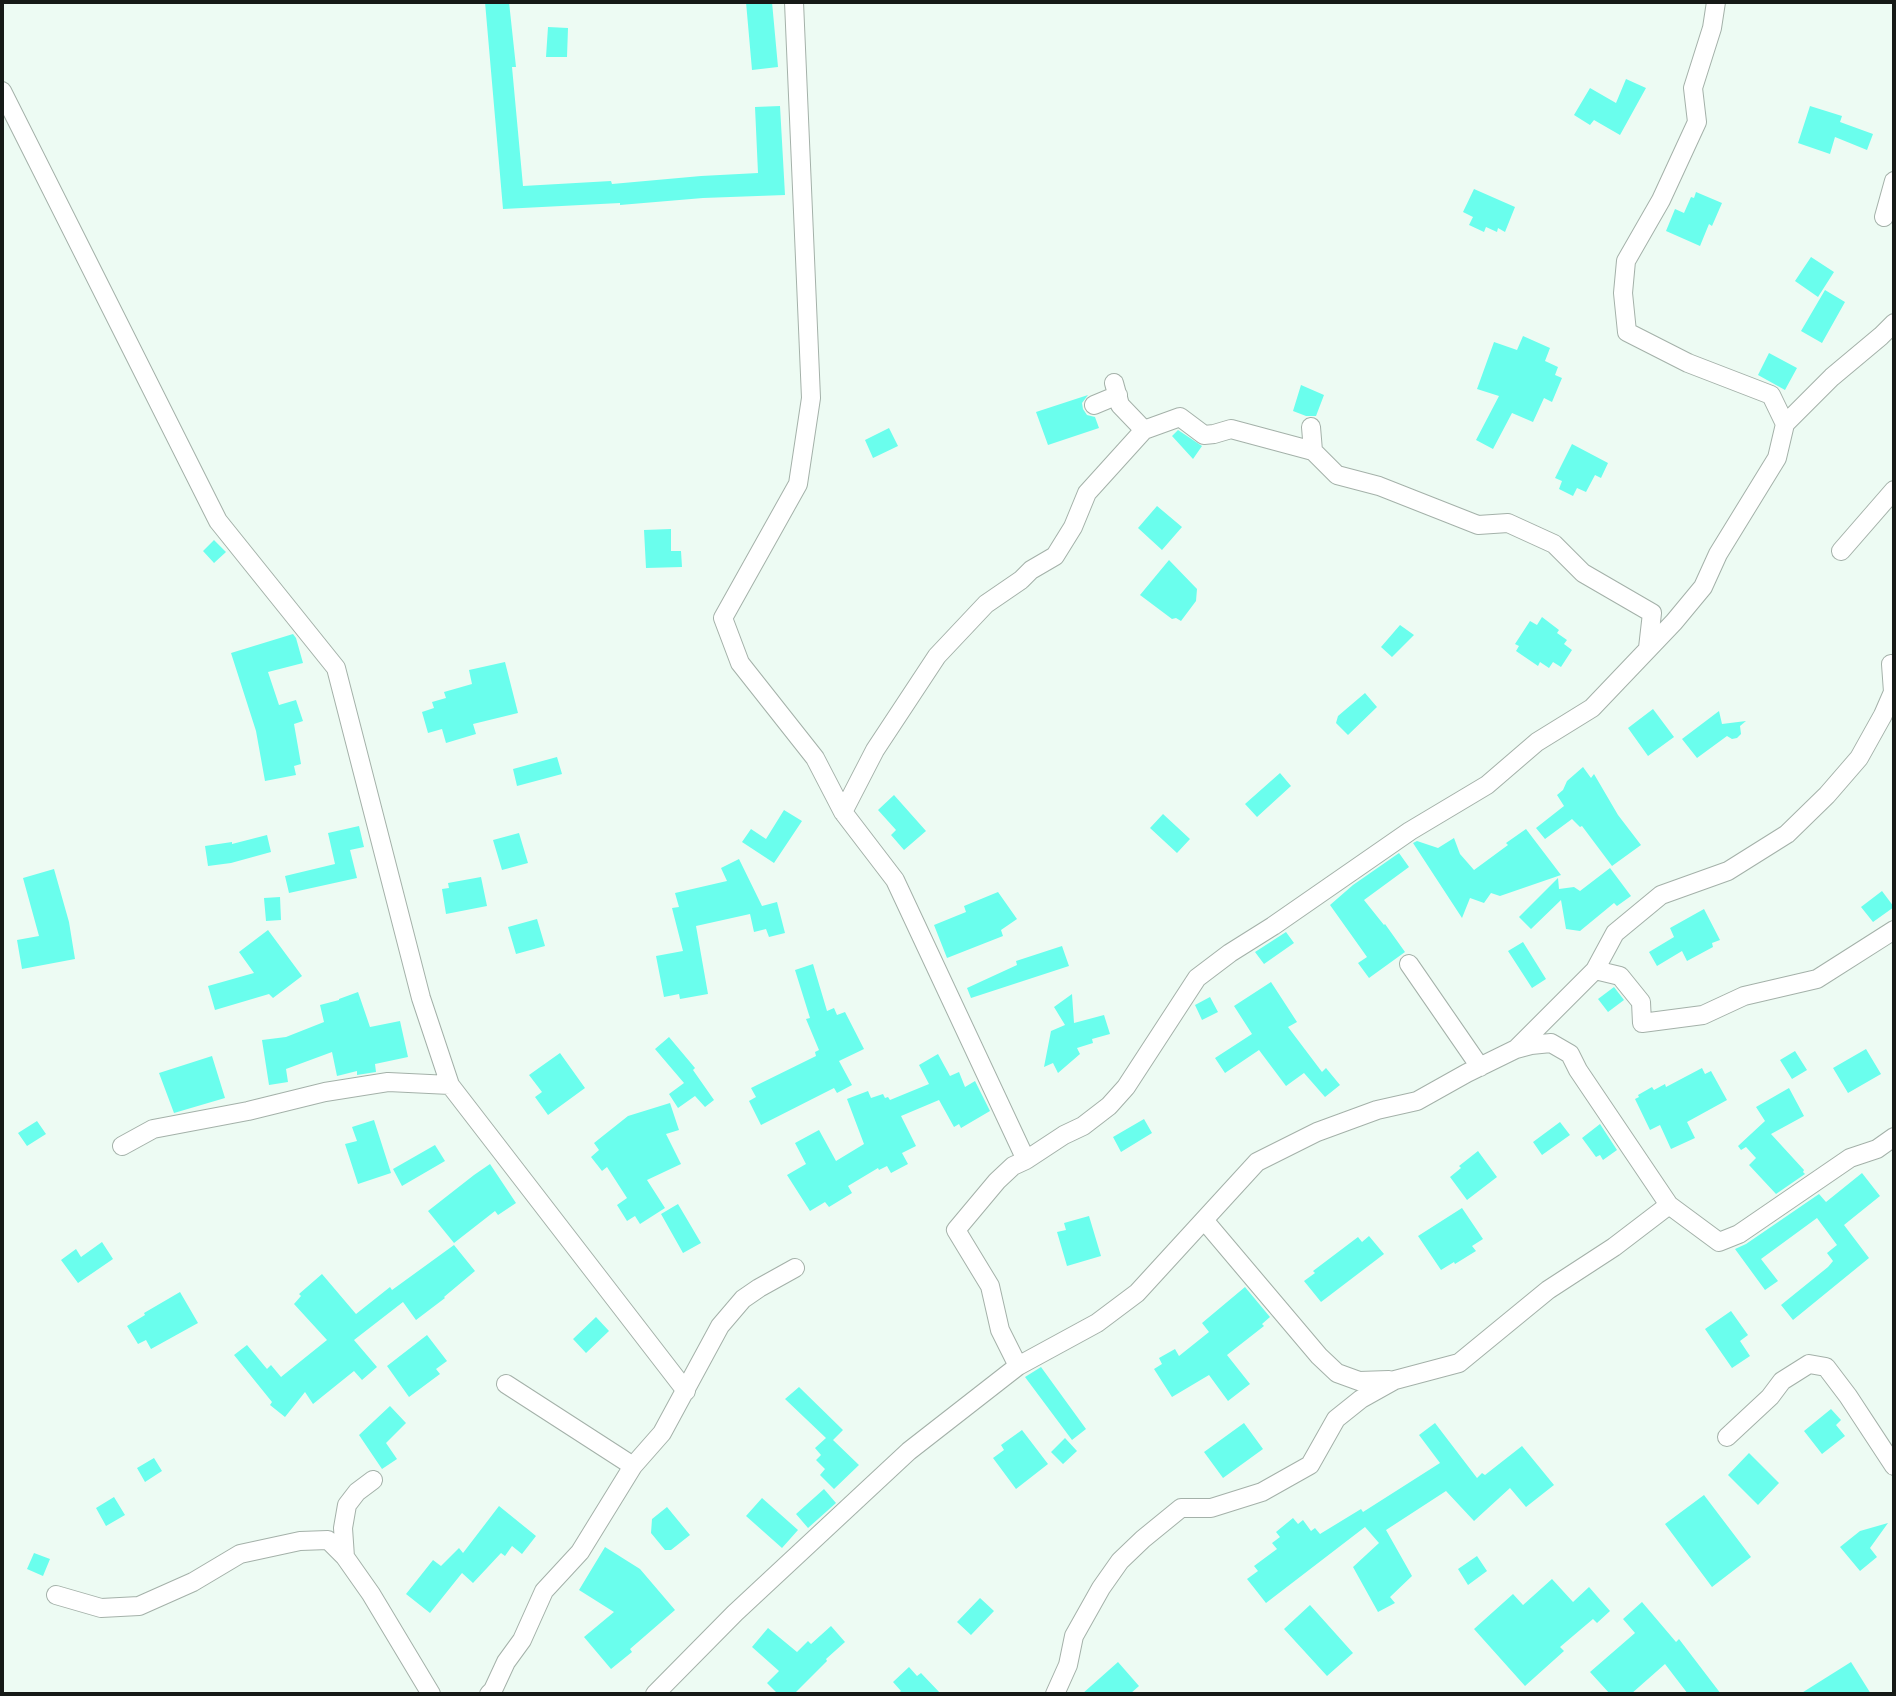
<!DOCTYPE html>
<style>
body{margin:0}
#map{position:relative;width:1896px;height:1696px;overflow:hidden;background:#edfbf3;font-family:Lato,sans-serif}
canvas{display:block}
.frame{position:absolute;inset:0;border:4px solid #161a17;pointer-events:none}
</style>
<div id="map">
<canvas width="1896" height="1696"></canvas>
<div class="frame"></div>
</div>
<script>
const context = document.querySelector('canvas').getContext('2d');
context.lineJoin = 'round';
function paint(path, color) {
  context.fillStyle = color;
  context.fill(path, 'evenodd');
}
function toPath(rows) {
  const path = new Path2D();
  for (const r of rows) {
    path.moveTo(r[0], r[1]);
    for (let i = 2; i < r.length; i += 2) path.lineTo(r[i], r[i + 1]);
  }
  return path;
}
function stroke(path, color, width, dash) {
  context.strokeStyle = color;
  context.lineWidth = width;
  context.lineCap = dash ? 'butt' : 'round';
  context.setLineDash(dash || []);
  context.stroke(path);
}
paint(toPath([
 [485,2,509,2,516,67,512,67,523,186,611,181,612,184,701,176,758,173,755,107,780,106,785,195,703,198,620,205,620,203,503,209],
 [746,2,772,2,778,67,752,70],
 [548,27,568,28,567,57,546,57],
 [1626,79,1646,88,1620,135,1594,120,1590,125,1574,115,1590,88,1616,103],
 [1810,106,1842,116,1840,122,1873,134,1867,150,1835,137,1830,154,1798,143],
 [1474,189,1515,207,1505,232,1498,228,1497,232,1486,227,1484,232,1469,225,1473,217,1463,212],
 [1696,192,1722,203,1712,226,1709,224,1700,246,1666,231,1675,209,1684,213,1691,197,1694,198],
 [1811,257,1834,272,1818,297,1795,281],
 [1825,290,1845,302,1822,343,1801,331],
 [1523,336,1550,348,1545,361,1558,367,1555,375,1562,378,1552,402,1544,398,1533,422,1512,413,1493,449,1476,440,1499,396,1477,389,1494,342,1517,350],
 [1769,353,1797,368,1785,390,1758,375],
 [1301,385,1324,395,1316,416,1306,416,1293,411],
 [1088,395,1082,403,1083,409,1087,415,1095,417,1099,428,1048,445,1036,412],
 [889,428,898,446,873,458,865,440],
 [1178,430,1202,446,1193,459,1172,436],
 [1572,444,1608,463,1601,478,1595,475,1586,492,1577,488,1573,496,1559,489,1562,481,1555,478],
 [1157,506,1182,527,1162,550,1138,528],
 [671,529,671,551,681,551,682,567,646,568,644,530],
 [214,540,226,552,214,563,203,551],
 [1169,560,1197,589,1196,601,1181,621,1176,618,1172,619,1140,595],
 [1542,617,1559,630,1557,633,1567,640,1564,644,1572,650,1561,667,1553,662,1549,668,1540,662,1538,666,1516,651,1519,646,1515,644,1530,621,1537,625],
 [1400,625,1414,635,1392,657,1381,647],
 [293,634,296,638,303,663,268,672,279,705,296,700,303,721,294,724,301,764,294,766,296,775,265,781,256,731,231,653],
 [505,662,518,713,473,724,476,734,446,743,442,729,428,733,422,712,434,708,432,702,446,698,444,692,472,684,469,670],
 [1365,693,1377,707,1348,735,1336,723,1338,716],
 [1653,709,1674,737,1648,756,1628,728],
 [1719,711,1722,724,1746,721,1740,726,1741,734,1737,738,1732,739,1727,736,1697,758,1682,739],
 [557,757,562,774,517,786,513,769],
 [1583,767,1591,778,1594,774,1618,815,1641,845,1612,866,1582,826,1580,827,1572,819,1545,839,1536,828,1564,806,1557,795,1563,790,1567,781],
 [1280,773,1291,786,1257,817,1245,804],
 [894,795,926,831,904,850,891,835,896,830,878,810],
 [784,810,802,821,774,863,742,842,751,829,766,839],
 [1163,814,1190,839,1177,853,1150,828],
 [359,826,364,847,350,850,357,878,289,893,285,876,335,864,328,833],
 [1526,829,1561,875,1500,896,1491,893,1484,903,1470,898,1462,918,1413,843,1417,841,1438,848,1454,838,1460,854,1474,870,1508,845,1506,843],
 [519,833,528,863,502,870,493,840],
 [267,835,271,852,231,863,208,866,205,846,232,842,232,844],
 [1399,853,1409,867,1364,900,1384,925,1385,924,1405,952,1369,978,1358,963,1367,957,1330,905,1353,885],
 [739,859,762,906,777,902,785,933,769,937,766,929,754,932,750,914,696,926,708,994,680,999,679,994,664,997,656,956,683,951,672,908,679,907,675,893,727,881,721,868],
 [1610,868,1631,896,1617,906,1614,903,1580,931,1566,929,1561,900,1531,929,1519,917,1558,878,1559,889,1574,887,1580,891],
 [54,869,69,922,75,959,22,969,17,940,39,936,23,878],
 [481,877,487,906,446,914,442,889,449,888,448,883],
 [1882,891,1894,907,1873,922,1861,907],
 [998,892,1017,919,1001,930,1003,936,947,958,934,925,966,912,964,906],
 [280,897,281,920,266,921,264,898],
 [1704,909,1720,940,1712,943,1713,947,1687,961,1682,951,1657,966,1649,952,1674,937,1670,928],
 [537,919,545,946,516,954,508,927],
 [268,930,302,976,273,998,269,994,215,1010,208,986,254,973,239,952],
 [1286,932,1294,943,1264,964,1255,952],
 [1523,942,1546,979,1532,988,1508,951],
 [1062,946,1069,966,971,998,967,988,1017,965,1016,961],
 [813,964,827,1011,834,1008,837,1015,845,1012,864,1049,839,1061,852,1085,837,1093,834,1088,761,1125,749,1101,756,1097,751,1088,816,1056,815,1052,819,1050,806,1019,810,1018,795,970],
 [1271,982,1297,1022,1288,1027,1322,1072,1326,1068,1340,1085,1325,1097,1304,1073,1286,1086,1259,1050,1225,1073,1215,1058,1252,1034,1234,1006],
 [1614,987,1624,1000,1608,1012,1598,999],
 [358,992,370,1027,400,1021,408,1057,375,1064,376,1072,357,1075,357,1071,337,1076,332,1052,286,1069,288,1082,269,1085,262,1040,286,1037,324,1022,320,1005,339,1000,339,999],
 [1072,994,1074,1023,1104,1015,1110,1034,1092,1039,1093,1043,1077,1048,1080,1054,1058,1073,1053,1063,1044,1067,1051,1031,1065,1025,1054,1007],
 [1210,997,1218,1012,1202,1020,1195,1005],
 [669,1037,695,1068,693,1070,714,1100,705,1107,695,1096,678,1108,669,1094,684,1083,655,1049],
 [1866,1049,1881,1074,1848,1093,1833,1068],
 [1795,1051,1807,1070,1792,1079,1780,1060],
 [560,1053,585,1088,548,1115,535,1097,542,1092,529,1075],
 [938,1054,950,1076,959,1072,965,1087,975,1081,990,1111,961,1128,959,1124,954,1127,939,1100,901,1116,916,1146,902,1153,908,1164,891,1173,887,1166,879,1170,878,1168,848,1186,852,1193,829,1207,825,1202,810,1211,787,1175,806,1164,795,1143,819,1130,836,1161,864,1144,847,1099,868,1091,871,1098,883,1094,885,1098,888,1097,890,1100,929,1084,919,1065],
 [212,1056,225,1098,174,1113,159,1073],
 [1702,1068,1705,1074,1711,1071,1727,1100,1687,1122,1695,1138,1671,1149,1660,1125,1650,1130,1635,1099,1639,1097,1638,1095,1652,1087,1654,1090,1665,1084,1666,1087],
 [1789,1088,1804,1116,1771,1134,1804,1170,1803,1172,1805,1174,1776,1194,1749,1165,1756,1158,1746,1147,1741,1150,1738,1146,1765,1121,1756,1107],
 [670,1103,679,1130,666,1134,681,1164,647,1180,665,1208,640,1224,635,1216,627,1221,617,1205,627,1198,607,1167,602,1171,591,1157,599,1150,594,1143,628,1116],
 [1144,1119,1152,1133,1121,1152,1113,1137],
 [374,1120,391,1173,358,1184,345,1144,357,1141,352,1127],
 [37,1121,46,1134,27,1146,18,1133],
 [1560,1122,1570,1135,1542,1155,1533,1142],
 [1600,1124,1617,1150,1603,1160,1600,1155,1596,1157,1582,1138],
 [435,1145,445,1161,402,1186,393,1169],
 [1478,1151,1497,1177,1467,1200,1450,1177,1461,1168,1459,1166],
 [490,1164,516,1203,498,1215,495,1211,454,1243,428,1211,474,1175],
 [1862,1173,1880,1196,1844,1225,1869,1258,1793,1320,1781,1305,1828,1267,1833,1261,1827,1253,1837,1245,1817,1218,1761,1259,1778,1281,1765,1290,1735,1249,1746,1244,1819,1194,1826,1202],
 [678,1204,701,1243,683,1253,661,1214],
 [1462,1208,1483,1239,1472,1246,1476,1251,1455,1264,1454,1262,1441,1270,1418,1236],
 [1089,1216,1101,1256,1067,1266,1057,1232,1066,1230,1064,1223],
 [1369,1236,1384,1254,1321,1302,1304,1281,1315,1273,1313,1271,1358,1237,1362,1242],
 [102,1242,113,1259,78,1283,61,1260,76,1249,81,1257],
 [454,1245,475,1271,444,1297,445,1298,416,1320,403,1302,354,1340,377,1367,362,1380,354,1371,313,1404,305,1392,285,1417,270,1405,272,1402,234,1355,247,1345,267,1369,271,1365,281,1377,327,1340,294,1304,301,1296,299,1294,322,1274,356,1314,390,1287,392,1290],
 [1245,1287,1270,1317,1262,1324,1264,1326,1227,1355,1250,1384,1228,1401,1209,1375,1172,1397,1154,1369,1162,1364,1159,1358,1175,1349,1179,1356,1209,1332,1202,1323],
 [180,1292,198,1323,151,1349,146,1340,138,1344,127,1326,145,1315,144,1313],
 [1731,1311,1748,1335,1740,1341,1750,1356,1732,1368,1705,1329],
 [596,1317,609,1331,586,1353,573,1339],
 [427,1335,447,1361,436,1369,440,1374,409,1397,387,1366],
 [1041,1367,1086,1429,1072,1440,1025,1377],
 [799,1387,843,1430,833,1440,859,1465,834,1489,820,1475,825,1469,816,1460,821,1455,815,1448,826,1438,785,1399],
 [390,1406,406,1423,386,1443,397,1459,382,1469,359,1435],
 [1831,1409,1841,1420,1836,1425,1845,1436,1822,1454,1804,1431],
 [1244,1423,1263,1449,1223,1478,1204,1452],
 [1435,1423,1477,1478,1482,1473,1485,1475,1522,1446,1554,1485,1526,1507,1510,1488,1474,1521,1446,1491,1386,1530,1412,1576,1390,1597,1395,1603,1378,1612,1353,1567,1379,1543,1365,1527,1266,1603,1247,1579,1258,1571,1254,1566,1277,1549,1272,1543,1280,1537,1276,1532,1293,1518,1298,1524,1303,1520,1311,1531,1315,1528,1320,1534,1361,1509,1363,1512,1440,1463,1419,1435],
 [1022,1430,1048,1464,1016,1489,993,1458,1004,1450,1001,1445],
 [1065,1438,1077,1451,1063,1464,1051,1452],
 [1749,1453,1779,1483,1758,1505,1728,1475],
 [154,1458,162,1471,145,1482,137,1468],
 [824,1489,836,1503,808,1528,796,1514],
 [1704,1495,1751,1557,1712,1587,1665,1524],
 [114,1497,125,1515,106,1526,96,1508],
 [762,1498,798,1530,782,1548,746,1516],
 [499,1506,536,1536,522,1554,512,1546,505,1556,501,1553,473,1583,462,1573,430,1613,406,1594,433,1560,441,1566,459,1548,463,1553],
 [667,1507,690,1535,671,1550,665,1550,651,1533,652,1519],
 [1888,1523,1870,1548,1877,1557,1860,1571,1840,1547,1860,1531],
 [605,1547,640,1569,675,1610,630,1649,632,1652,611,1669,584,1637,614,1612,579,1590],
 [34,1553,50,1559,43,1576,27,1569],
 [1477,1556,1487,1571,1468,1585,1458,1569],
 [1552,1579,1573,1602,1589,1587,1610,1611,1597,1623,1593,1619,1560,1647,1564,1651,1525,1686,1474,1629,1513,1594,1523,1605],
 [980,1598,994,1611,971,1635,957,1622],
 [1642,1602,1676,1642,1679,1639,1721,1694,1688,1694,1665,1664,1631,1694,1610,1694,1590,1672,1635,1633,1623,1619],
 [1310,1605,1353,1653,1327,1676,1284,1629],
 [831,1626,845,1642,826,1659,827,1661,794,1694,778,1694,767,1683,779,1671,752,1647,768,1628,797,1652,808,1641,811,1644],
 [1118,1662,1139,1686,1130,1694,1082,1694],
 [1851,1662,1871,1694,1800,1694],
 [909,1667,917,1676,921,1673,941,1694,897,1694,901,1691,893,1682]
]), '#6afeed');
const street = toPath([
 [1716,2,1712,28,1693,88,1697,122,1661,200,1626,261,1623,293,1627,332,1688,363,1771,395,1785,424],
 [2,91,218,521,336,668,421,998,450,1085,686,1391],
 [1884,217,1894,181],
 [1114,383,1120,405,1144,430],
 [1094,405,1118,395],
 [1311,427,1313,451,1337,475,1379,486,1478,525,1508,523,1554,544,1583,573,1652,613,1648,648],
 [1841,551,1894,490],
 [843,812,875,750,937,656,986,604,1021,580,1031,570,1055,556,1073,527,1087,493,1144,430,1180,417,1204,435,1214,434,1231,429,1313,451],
 [1409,964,1480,1067],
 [1595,970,1615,933,1661,895,1728,871,1787,834,1827,795,1859,758,1883,715,1893,692,1891,664],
 [1516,1049,1531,1045,1551,1043,1570,1054,1578,1070,1669,1205,1719,1242,1739,1234,1850,1158,1877,1149,1894,1137],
 [122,1146,153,1129,248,1111,325,1092,388,1082,450,1085],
 [1026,1160,1064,1135,1083,1126,1109,1106,1126,1087,1197,978,1230,953,1273,926,1410,831,1487,785,1537,742,1592,708,1674,622,1703,587,1718,554,1777,458,1785,424,1832,377,1881,336,1894,323],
 [1204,1220,1319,1356,1337,1373,1359,1381,1389,1380],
 [1018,1366,1097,1323,1137,1293,1257,1162,1317,1132,1377,1110,1417,1101,1467,1073,1516,1049,1595,970,1620,976,1641,1002,1642,1023,1703,1015,1744,996,1817,979,1894,930],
 [506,1384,633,1466],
 [1727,1437,1770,1397,1782,1381,1809,1364,1826,1367,1848,1396,1894,1466],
 [345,1557,343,1528,347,1505,357,1492,373,1480],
 [56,1595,101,1608,139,1606,193,1582,240,1554,300,1541,328,1540,345,1557,371,1594,431,1694],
 [489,1694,493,1690,506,1662,522,1640,544,1591,580,1552,633,1466,662,1433,720,1326,743,1299,759,1288,795,1268],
 [655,1694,735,1613,909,1451,1018,1366,1000,1330,990,1286,956,1230,997,1181,1013,1166,1026,1160,895,880,843,812,815,758,740,663,723,618,798,484,811,398,794,2],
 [1055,1694,1068,1665,1074,1636,1101,1588,1120,1561,1143,1539,1181,1508,1211,1508,1262,1492,1310,1465,1336,1419,1361,1399,1395,1380,1459,1363,1548,1290,1614,1247,1669,1205]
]);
stroke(street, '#a4b1a9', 20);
stroke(street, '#fff', 18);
</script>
